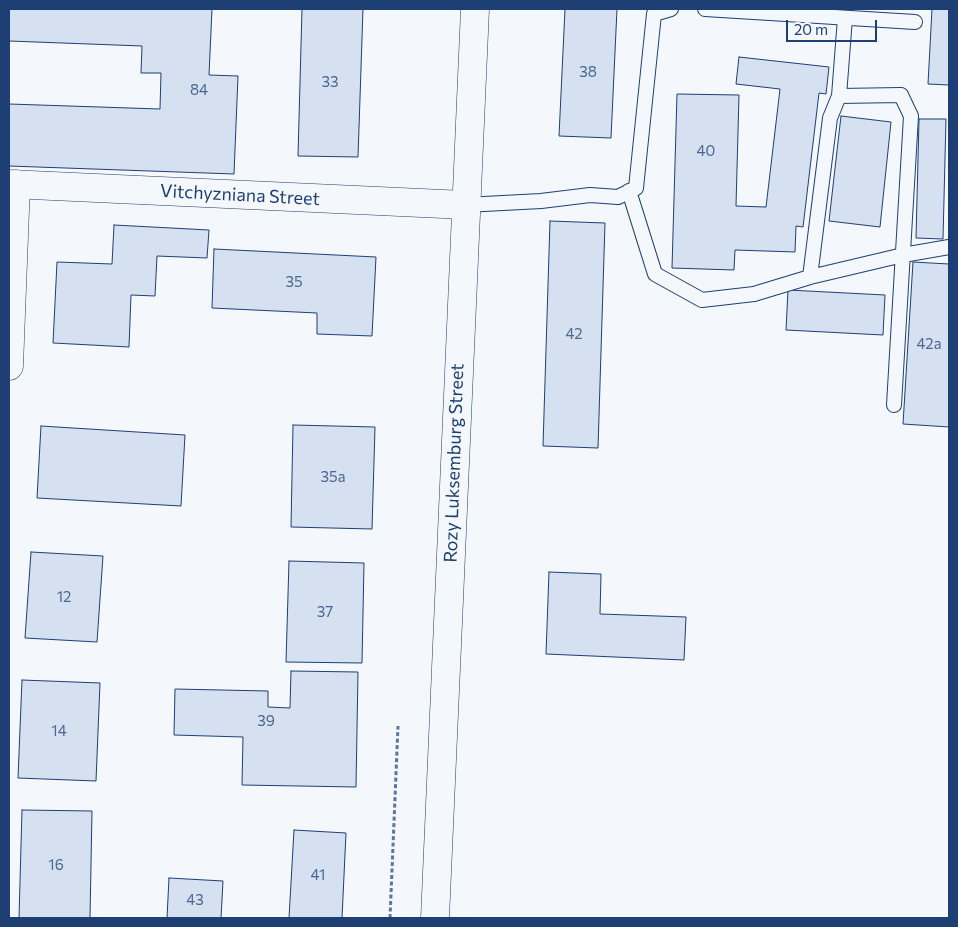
<!DOCTYPE html>
<meta charset="utf-8">
<style>
body{margin:0}
#map{position:relative;width:958px;height:927px;overflow:hidden;background:#f4f7fb;font-family:Commissioner,sans-serif}
canvas{display:block}
.frame{position:absolute;inset:0;border:10px solid #1d3f73;pointer-events:none}
.scale{position:absolute;left:786px;top:20px;width:91px;height:22px;box-sizing:border-box;border:2px solid #1d3f73;border-top:0;padding-left:6px;font-size:15px;line-height:18px;white-space:nowrap;color:#1d3f73;-webkit-text-stroke:4px #f4f7fb;paint-order:stroke}
</style>
<div id="map">
<canvas width="958" height="927"></canvas>
<div class="frame"></div>
<div class="scale">20 m</div>
</div>
<script>
const context = document.querySelector('canvas').getContext('2d');
context.lineJoin = 'round';
function paint(path, color) {
  context.fillStyle = color;
  context.fill(path, 'evenodd');
}
function toPath(rows) {
  const path = new Path2D();
  for (const r of rows) {
    path.moveTo(r[0], r[1]);
    for (let i = 2; i < r.length; i += 2) path.lineTo(r[i], r[i + 1]);
  }
  return path;
}
function stroke(path, color, width, dash) {
  context.strokeStyle = color;
  context.lineWidth = width;
  context.lineCap = dash ? 'butt' : 'round';
  context.setLineDash(dash || []);
  context.stroke(path);
}
function label(font, color, halo, rows, align = 'center') {
  context.font = font + ' Commissioner,sans-serif';
  context.lineWidth = 4;
  context.setLineDash([]);
  context.textBaseline = 'middle';
  context.strokeStyle = halo;
  context.fillStyle = color;
  for (const [text, x, y, turn = 0] of rows) {
    context.save();
    context.translate(x, y);
    context.rotate((+turn || 0) * Math.PI / 180);
    context.textAlign = isNaN(turn) ? turn : align;
    if (halo) context.strokeText(text, 0, 0);
    context.fillText(text, 0, 0);
    context.restore();
  }
}
const building = toPath([
 [9,9,212,9,209,75,238,76,234,174,9,166,9,104,160,109,161,73,141,73,142,46,9,41,9,9],
 [302,9,363,9,358,157,298,156,302,9],
 [565,9,617,9,611,138,559,136,565,9],
 [932,9,949,9,949,85,928,84,932,9],
 [739,57,829,67,826,94,819,93,803,227,796,226,795,252,735,250,734,270,672,268,677,94,739,95,736,206,766,207,780,89,736,84,739,57],
 [841,116,891,122,880,227,829,221,841,116],
 [919,119,946,119,943,239,916,238,919,119],
 [550,221,605,223,598,448,543,446,550,221],
 [114,225,209,230,207,258,157,256,155,296,131,295,129,347,53,343,57,262,112,264,114,225],
 [214,249,376,257,372,336,317,334,317,313,212,308,214,249],
 [913,262,949,264,949,427,903,424,913,262],
 [788,290,885,295,883,335,786,330,788,290],
 [293,425,375,427,372,529,291,527,293,425],
 [41,426,185,435,181,506,37,498,41,426],
 [31,552,103,556,97,642,25,638,31,552],
 [289,561,364,563,362,663,286,662,289,561],
 [549,572,601,574,600,614,686,617,684,660,546,654,549,572],
 [291,671,358,672,356,787,242,785,243,737,174,735,175,689,268,691,268,707,290,708,291,671],
 [22,680,100,683,96,781,18,778,22,680],
 [22,810,92,811,90,918,19,918,22,810],
 [294,830,346,833,342,918,289,918,294,830],
 [169,878,223,881,221,918,167,918,169,878]
]);
paint(building, '#d5e0f0');
stroke(building, '#1d3f73', 1);
const lane = toPath([
 [705,9,915,22],
 [839,96,845,18],
 [629,191,655,274,702,300,754,294,810,277,903,255,949,247],
 [465,205,541,201,590,195,618,197,636,188,654,14,671,9],
 [810,277,830,118,839,96,901,95,911,116,894,405]
]);
const street = toPath([
 [9,184,465,205],
 [9,366,16,184]
]);
const secondary = toPath([
 [435,918,475,9]
]);
stroke(lane, '#1d3f73', 16);
stroke(street, '#1d3f73', 29);
stroke(secondary, '#1d3f73', 29);
stroke(toPath([
 [390,918,398,726]
]), '#5e769c', 3, [4, 2.5]);
stroke(lane, '#f4f7fb', 14);
stroke(street, '#f4f7fb', 28);
stroke(secondary, '#f4f7fb', 28);
label('15px', '#4b6792', null, [
 ["38",588,72],
 ["33",330,82],
 ["84",199,90],
 ["40",706,151],
 ["35",294,282],
 ["42",574,334],
 ["42а",929,344],
 ["35а",333,477],
 ["12",64,597],
 ["37",325,612],
 ["39",266,721],
 ["14",59,731],
 ["16",56,865],
 ["41",318,875],
 ["43",195,900]
]);
label('18px', '#1d3f73', '#f4f7fb', [
 ["Vitchyzniana Street",240,195,3],
 ["Rozy Luksemburg Street",454,463,-88]
]);
</script>
